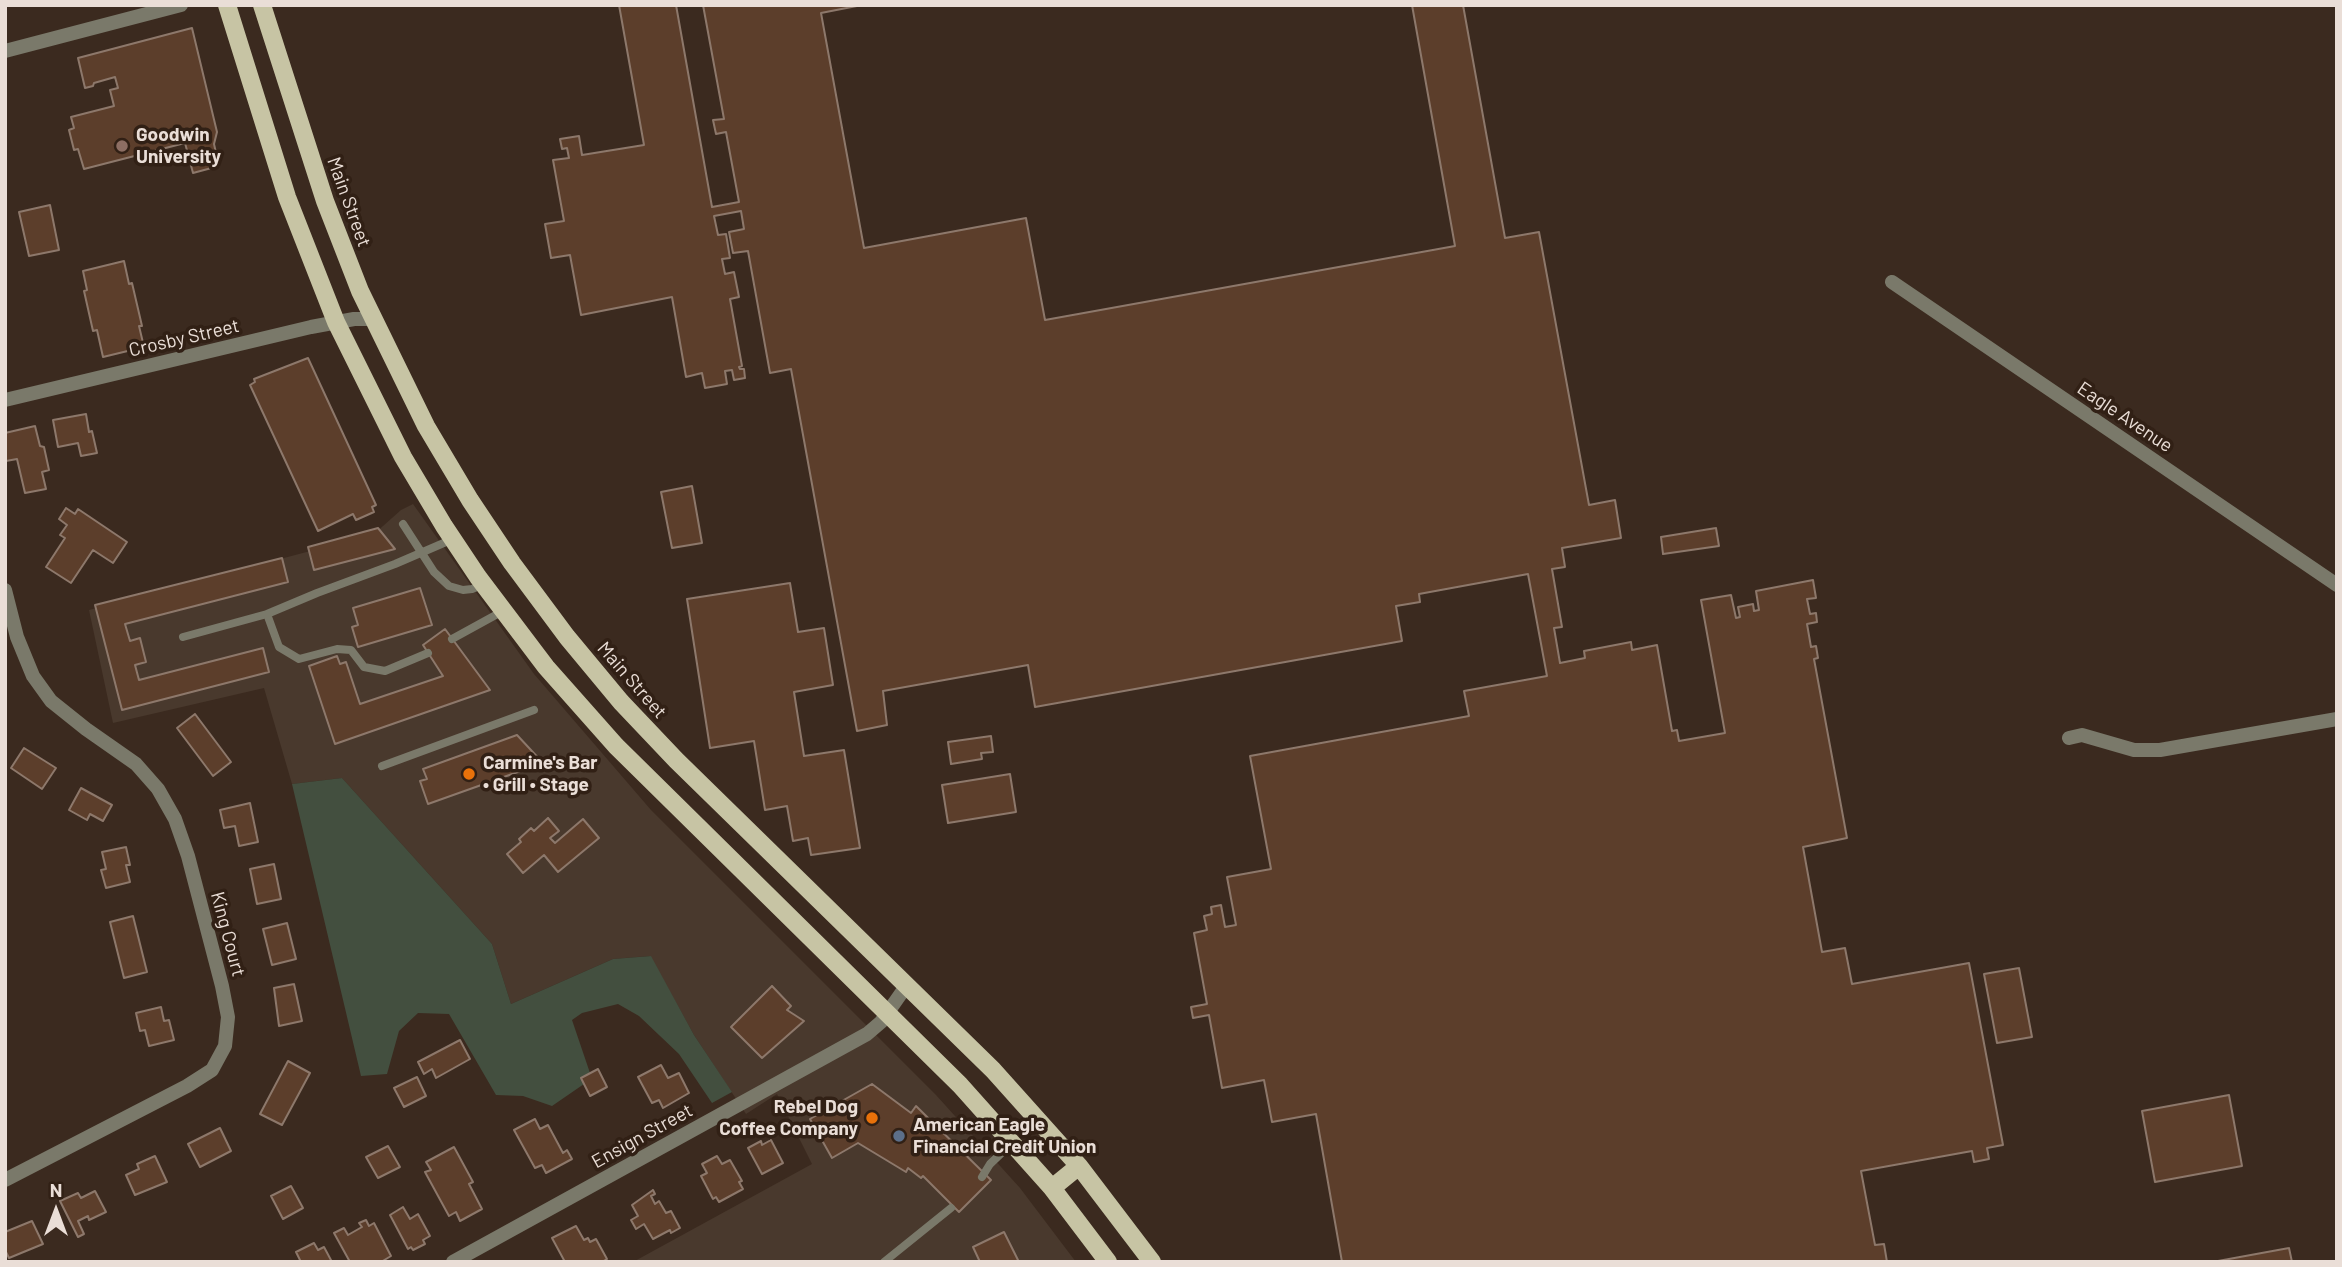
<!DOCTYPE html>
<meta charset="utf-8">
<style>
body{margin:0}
#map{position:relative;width:2342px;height:1267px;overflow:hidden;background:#3b2a1f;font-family:Barlow,sans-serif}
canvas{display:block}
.frame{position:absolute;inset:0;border:7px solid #eaded7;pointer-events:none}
.north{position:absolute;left:21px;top:1176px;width:70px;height:70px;-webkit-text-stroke:5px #312015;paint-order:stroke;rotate:0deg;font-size:19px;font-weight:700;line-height:28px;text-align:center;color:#eaded7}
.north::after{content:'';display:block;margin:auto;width:24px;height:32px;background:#eaded7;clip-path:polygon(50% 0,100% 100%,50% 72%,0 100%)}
</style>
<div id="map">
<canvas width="2342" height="1267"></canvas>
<div class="frame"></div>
<div class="north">N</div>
</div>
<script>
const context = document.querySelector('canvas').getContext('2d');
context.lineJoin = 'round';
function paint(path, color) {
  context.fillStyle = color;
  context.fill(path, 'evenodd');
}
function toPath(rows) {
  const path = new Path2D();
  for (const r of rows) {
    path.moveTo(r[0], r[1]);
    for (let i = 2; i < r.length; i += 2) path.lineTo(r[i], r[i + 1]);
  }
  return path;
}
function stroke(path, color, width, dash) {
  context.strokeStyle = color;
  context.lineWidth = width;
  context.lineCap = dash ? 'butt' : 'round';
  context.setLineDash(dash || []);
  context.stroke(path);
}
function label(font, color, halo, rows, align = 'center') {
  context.font = font + ' Barlow,sans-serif';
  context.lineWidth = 7;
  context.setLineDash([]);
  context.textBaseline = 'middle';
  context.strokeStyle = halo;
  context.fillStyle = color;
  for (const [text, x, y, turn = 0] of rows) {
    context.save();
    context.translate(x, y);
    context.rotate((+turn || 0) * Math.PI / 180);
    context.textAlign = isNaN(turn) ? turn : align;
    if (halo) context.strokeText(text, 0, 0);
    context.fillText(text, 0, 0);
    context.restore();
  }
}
paint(toPath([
 [413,504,534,674,651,810,936,1095,1020,1188,1076,1262,633,1262,812,1164,777,1094,746,1114,694,1035,650,956,613,959,511,1004,492,944,342,778,292,784,264,688,113,723,89,610,374,534,401,510]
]), '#49392d');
paint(toPath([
 [342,778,492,944,511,1004,613,959,651,956,694,1035,732,1092,712,1103,679,1054,639,1016,618,1004,582,1013,572,1020,590,1073,584,1084,552,1106,523,1096,496,1095,449,1014,418,1013,399,1031,387,1074,361,1076,292,784]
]), '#434f3f');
const building = toPath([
 [619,5,676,5,712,207,739,202,726,132,716,134,713,120,724,119,703,5,862,5,821,13,864,248,1026,218,1045,320,1455,246,1412,5,1463,5,1505,238,1539,232,1589,505,1615,500,1621,538,1562,548,1565,567,1552,569,1562,627,1554,628,1560,663,1585,658,1584,651,1631,642,1632,650,1657,645,1672,731,1677,730,1679,741,1725,733,1701,600,1731,595,1736,618,1740,617,1738,607,1753,604,1754,611,1759,610,1756,591,1813,580,1816,598,1807,599,1810,614,1816,613,1817,622,1807,624,1811,647,1816,646,1818,658,1814,659,1847,838,1803,847,1822,952,1845,948,1852,984,1969,963,2003,1145,1987,1148,1989,1159,1974,1162,1972,1151,1861,1171,1875,1245,1884,1244,1887,1262,1342,1262,1316,1114,1272,1122,1264,1080,1222,1088,1209,1015,1193,1018,1191,1007,1207,1004,1194,933,1207,930,1204,916,1212,914,1211,907,1221,905,1225,927,1236,925,1227,877,1271,869,1250,756,1469,716,1464,691,1547,676,1528,574,1419,594,1420,602,1396,606,1402,641,1035,707,1028,665,883,691,887,725,857,731,791,369,770,373,748,251,733,253,729,232,744,229,741,211,714,216,718,235,726,234,730,258,722,259,725,274,734,272,739,297,730,299,742,366,739,367,740,369,744,369,745,378,734,380,732,370,725,371,727,384,705,388,702,373,686,377,672,297,581,315,570,255,551,258,545,224,564,221,553,160,569,158,567,148,562,149,560,139,579,136,582,155,644,145,619,5],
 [192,28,217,132,214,144,219,166,193,173,185,143,84,169,78,149,74,150,69,130,74,128,71,117,114,106,110,90,118,88,115,77,94,83,93,86,85,88,78,58,192,28],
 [50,205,59,250,29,256,19,212,50,205],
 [124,261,129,284,132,283,142,326,139,326,144,347,103,357,97,330,93,331,84,291,87,290,83,271,124,261],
 [308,358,376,505,372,507,374,512,356,520,353,514,318,531,250,385,255,382,254,379,308,358],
 [86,414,89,432,92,431,97,453,81,456,78,443,58,447,53,420,86,414],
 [35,426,40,446,44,447,49,470,42,472,46,489,25,493,17,459,6,461,5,433,35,426],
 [692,486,702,543,672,548,661,492,692,486],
 [66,508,75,514,78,509,127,542,113,563,93,550,71,583,46,567,65,538,60,535,67,525,59,519,66,508],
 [378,528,395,549,314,570,308,547,378,528],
 [1716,528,1719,546,1663,554,1661,537,1716,528],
 [282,558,288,582,125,624,130,641,140,638,146,662,135,665,139,680,263,648,269,672,122,710,95,605,282,558],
 [790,583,798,632,824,628,833,685,794,692,804,756,844,750,860,848,811,855,808,838,793,841,787,806,765,810,754,741,710,748,687,599,790,583],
 [420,588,432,625,358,647,352,627,358,625,353,608,420,588],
 [445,629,490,690,335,744,309,666,337,656,340,664,346,662,360,704,443,676,423,645,445,629],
 [195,714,231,762,213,776,177,728,195,714],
 [517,735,543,763,428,804,420,781,427,779,423,769,517,735],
 [991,736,993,752,981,753,982,759,951,764,948,742,991,736],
 [24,748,56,768,42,789,11,768,24,748],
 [1010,774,1016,812,948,823,942,785,1010,774],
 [81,788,112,805,103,821,90,814,87,820,69,810,81,788],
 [250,803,258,842,239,846,235,826,224,828,220,810,250,803],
 [548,818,559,831,550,838,555,843,583,819,599,838,558,872,544,855,523,873,507,854,521,842,519,839,531,828,534,831,548,818],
 [126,847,130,865,126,865,130,882,106,888,101,870,106,869,102,852,126,847],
 [274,864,281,899,257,904,250,869,274,864],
 [133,916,147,972,124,978,110,922,133,916],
 [287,923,296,959,272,965,263,929,287,923],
 [2019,968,2032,1037,1997,1043,1984,974,2019,968],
 [294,984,302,1021,279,1026,274,988,294,984],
 [772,986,791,1006,787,1010,804,1021,762,1058,731,1027,772,986],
 [161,1007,164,1021,169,1020,174,1040,149,1046,145,1030,140,1031,136,1013,161,1007],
 [460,1040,470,1059,436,1078,432,1069,424,1074,418,1062,460,1040],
 [288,1061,310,1073,282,1125,260,1114,288,1061],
 [661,1065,668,1078,679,1073,689,1093,663,1108,659,1100,652,1103,638,1077,661,1065],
 [598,1069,607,1087,590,1096,581,1078,598,1069],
 [417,1077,426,1096,404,1107,394,1088,417,1077],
 [872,1084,911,1113,916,1106,991,1180,959,1212,923,1176,921,1178,908,1168,906,1172,858,1143,832,1158,810,1119,872,1084],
 [2229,1095,2242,1166,2155,1182,2142,1111,2229,1095],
 [535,1119,540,1129,548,1125,563,1153,567,1150,572,1159,546,1173,542,1165,535,1168,514,1130,535,1119],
 [220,1128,231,1151,200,1167,188,1144,220,1128],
 [771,1140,783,1163,762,1174,748,1148,761,1141,762,1145,771,1140],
 [388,1146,400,1167,378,1178,366,1157,388,1146],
 [454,1147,473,1182,469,1184,482,1209,460,1221,456,1212,449,1216,425,1172,431,1170,426,1162,454,1147],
 [155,1156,167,1182,135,1195,126,1175,139,1169,137,1164,155,1156],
 [717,1156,722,1164,730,1160,742,1181,739,1182,743,1189,719,1202,716,1197,713,1199,701,1176,707,1173,702,1164,717,1156],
 [291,1186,303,1208,283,1219,271,1196,291,1186],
 [653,1190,655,1194,651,1196,655,1204,659,1201,666,1213,671,1211,680,1228,671,1233,670,1230,653,1239,644,1224,636,1229,631,1220,638,1216,632,1205,653,1190],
 [95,1191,106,1212,89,1220,88,1216,78,1221,84,1234,78,1237,60,1201,78,1193,81,1198,95,1191],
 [403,1207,410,1219,418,1214,430,1236,423,1240,425,1244,413,1250,411,1247,408,1249,390,1215,403,1207],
 [366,1220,369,1226,374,1223,391,1256,381,1262,350,1262,334,1233,344,1228,348,1235,362,1227,359,1223,366,1220],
 [32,1221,43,1244,9,1258,5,1250,5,1232,32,1221],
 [576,1226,584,1240,588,1238,590,1242,596,1239,607,1259,602,1262,565,1262,552,1238,576,1226],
 [1004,1232,1019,1262,980,1262,973,1247,1004,1232],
 [314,1243,318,1250,324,1247,332,1262,301,1262,296,1252,314,1243],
 [2289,1248,2292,1262,2218,1262,2218,1261,2289,1248]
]);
paint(building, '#5c3e2b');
stroke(building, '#8d786b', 2);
stroke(toPath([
 [403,524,434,572,449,586,463,590,472,589,482,585],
 [183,637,267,614],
 [452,639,503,611],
 [428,653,385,671,364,667,351,650,337,649,299,659,279,647,267,614,317,593,395,564,453,539],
 [382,766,534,710],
 [982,1177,990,1164,1013,1142],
 [884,1262,951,1208]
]), '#7a796a', 8);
stroke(toPath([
 [5,51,181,5],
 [1892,282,2337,585],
 [5,400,311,327,354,319,373,319],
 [5,590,17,637,33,676,51,701,86,729,136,764,158,789,175,819,188,856,222,986,228,1017,225,1046,212,1070,187,1086,5,1180],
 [2069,738,2082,735,2134,750,2160,750,2337,719],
 [453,1262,867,1034,881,1022,907,985]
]), '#7a796a', 14);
stroke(toPath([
 [227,5,287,197,336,322,403,457,444,526,478,577,546,667,616,746,960,1085,1052,1188,1108,1262],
 [262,5,325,201,360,291,426,426,470,500,512,563,567,637,621,702,676,760,993,1070,1079,1166,1152,1262],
 [1052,1188,1079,1166]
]), '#c7c4a4', 18);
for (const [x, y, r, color] of [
 [122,146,7,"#8d6e63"],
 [469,774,7,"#e8710a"],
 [872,1118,7,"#e8710a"],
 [899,1136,7,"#5c6f8a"]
]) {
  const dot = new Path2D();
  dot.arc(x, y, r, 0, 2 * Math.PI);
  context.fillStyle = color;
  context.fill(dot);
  stroke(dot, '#312015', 2.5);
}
label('bold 19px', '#eaded7', '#312015', [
 ["Goodwin",136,135],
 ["University",136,157],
 ["Carmine's Bar",483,763],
 ["• Grill • Stage",483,785],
 ["Rebel Dog",858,1107,"right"],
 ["Coffee Company",858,1129,"right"],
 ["American Eagle",913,1125],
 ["Financial Credit Union",913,1147]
], 'left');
label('19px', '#eaded7', '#312015', [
 ["Main Street",349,202,70],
 ["Crosby Street",184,338,-13],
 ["Eagle Avenue",2125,417,34],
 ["Main Street",632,680,49],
 ["King Court",228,934,75],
 ["Ensign Street",642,1136,-29]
]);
</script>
